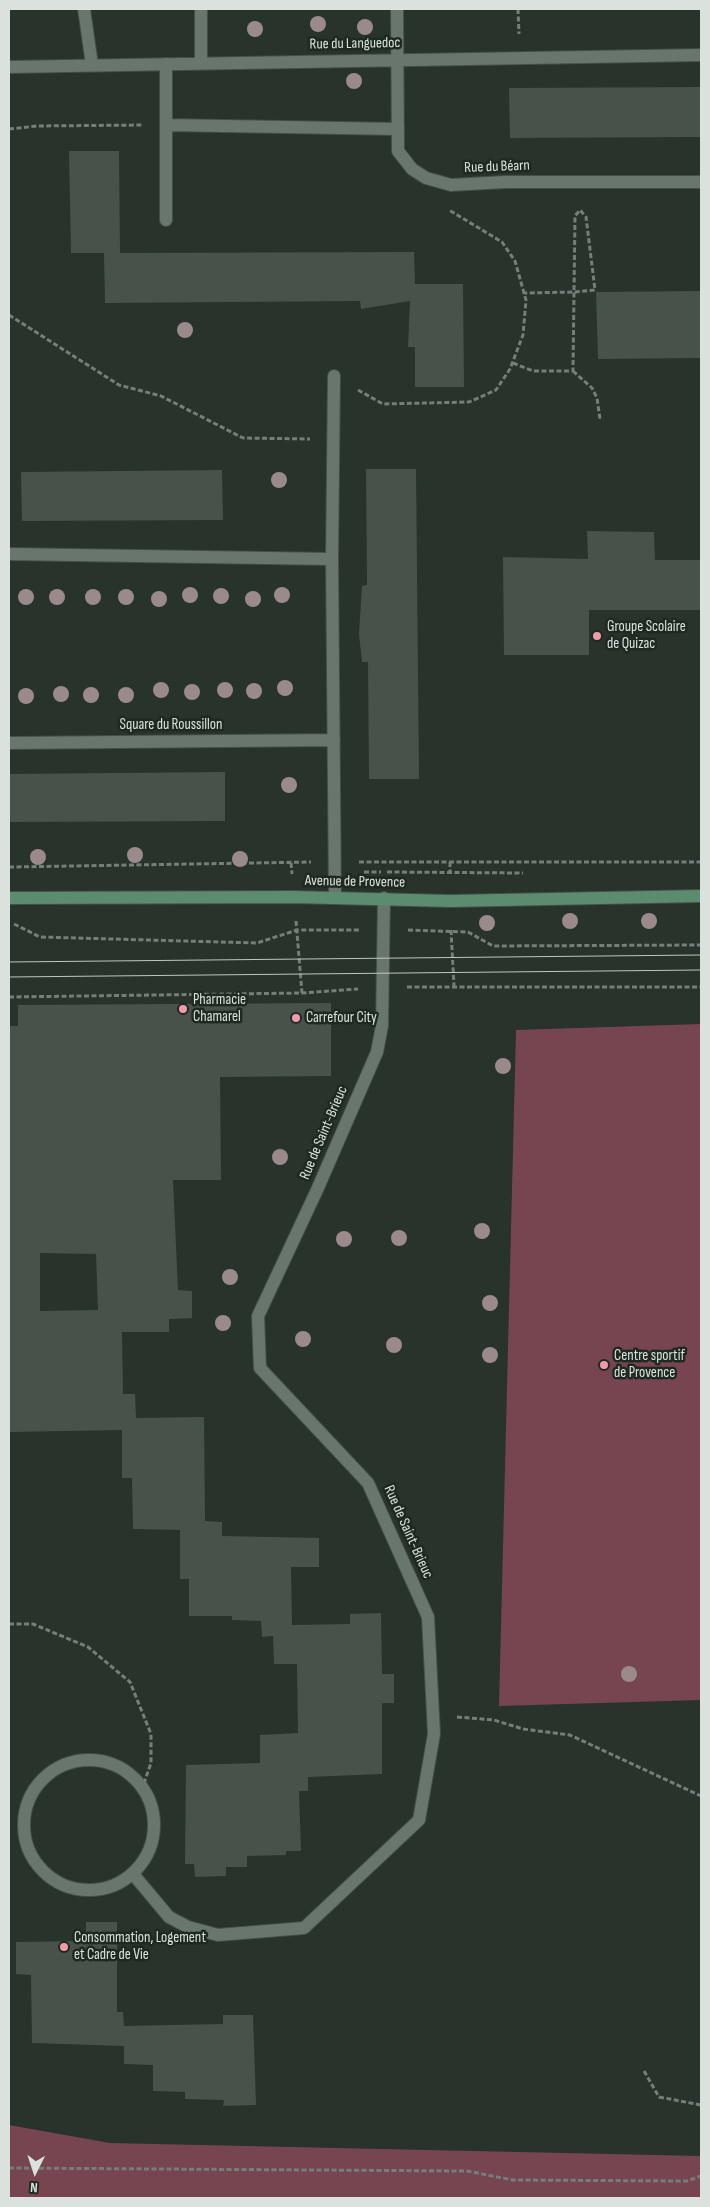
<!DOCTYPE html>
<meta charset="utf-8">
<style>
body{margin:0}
#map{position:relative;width:710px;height:2207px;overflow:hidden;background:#27332b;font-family:"Sofia Sans Condensed",sans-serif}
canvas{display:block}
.frame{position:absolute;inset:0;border:10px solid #dbe2dd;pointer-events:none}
.north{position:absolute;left:10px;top:2147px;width:50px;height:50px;-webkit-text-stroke:4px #1e2921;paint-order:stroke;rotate:184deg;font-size:14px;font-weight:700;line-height:20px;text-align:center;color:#dbe2dd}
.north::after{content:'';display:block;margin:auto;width:18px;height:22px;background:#dbe2dd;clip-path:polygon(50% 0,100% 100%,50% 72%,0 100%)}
</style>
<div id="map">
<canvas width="710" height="2207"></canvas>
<div class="frame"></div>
<div class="north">N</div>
</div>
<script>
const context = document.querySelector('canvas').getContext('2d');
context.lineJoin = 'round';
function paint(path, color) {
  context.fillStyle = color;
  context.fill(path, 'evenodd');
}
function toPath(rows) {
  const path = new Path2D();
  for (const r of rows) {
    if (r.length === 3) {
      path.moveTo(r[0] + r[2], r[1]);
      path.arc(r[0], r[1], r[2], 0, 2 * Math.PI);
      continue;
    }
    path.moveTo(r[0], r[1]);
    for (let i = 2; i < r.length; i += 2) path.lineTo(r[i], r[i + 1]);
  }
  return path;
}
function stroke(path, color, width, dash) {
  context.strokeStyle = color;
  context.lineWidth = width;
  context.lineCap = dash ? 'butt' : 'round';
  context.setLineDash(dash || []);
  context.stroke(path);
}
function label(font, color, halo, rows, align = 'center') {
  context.font = font + ' "Sofia Sans Condensed",sans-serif';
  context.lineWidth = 5;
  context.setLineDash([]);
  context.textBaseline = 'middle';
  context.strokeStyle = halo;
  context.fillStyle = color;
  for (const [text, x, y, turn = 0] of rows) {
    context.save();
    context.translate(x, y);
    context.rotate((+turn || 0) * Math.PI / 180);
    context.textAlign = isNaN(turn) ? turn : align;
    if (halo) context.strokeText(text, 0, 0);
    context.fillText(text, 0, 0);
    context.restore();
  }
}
paint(toPath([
 [701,1024,701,1700,499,1706,516,1030],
 [9,2125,110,2143,701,2156,701,2198,9,2198]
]), '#77454f');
paint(toPath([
 [701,87,701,137,510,138,509,88],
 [69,151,119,151,120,253,414,252,415,284,463,284,464,387,415,387,415,347,408,347,410,301,361,309,360,301,105,303,104,253,71,253],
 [701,291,701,358,598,359,596,292],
 [366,469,416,469,419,779,369,779,368,662,362,662,359,634,362,586,367,585],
 [222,470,223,520,22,521,21,472],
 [587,531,654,532,655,560,701,560,701,610,589,610,589,655,504,655,503,557,588,559],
 [225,772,225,821,9,822,9,774],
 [331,1003,331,1076,220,1077,221,1180,173,1180,178,1290,192,1291,192,1318,169,1319,169,1332,122,1332,123,1394,135,1394,136,1418,204,1417,205,1521,222,1522,222,1536,319,1538,319,1567,291,1567,292,1625,350,1624,350,1614,381,1613,382,1674,394,1674,394,1703,382,1703,382,1774,308,1777,308,1791,299,1791,301,1851,286,1851,286,1855,247,1856,247,1867,226,1867,226,1876,195,1877,194,1864,185,1864,186,1765,260,1763,260,1735,298,1733,297,1664,274,1664,273,1636,262,1637,261,1621,232,1620,232,1616,189,1616,189,1579,180,1579,180,1530,133,1529,132,1478,122,1478,122,1430,9,1432,9,1026,18,1026,18,1005],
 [40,1253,96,1254,98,1310,40,1311],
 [86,1922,117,1922,117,2012,123,2012,124,2026,223,2024,223,2015,253,2015,256,2105,223,2106,224,2100,185,2099,185,2092,153,2091,153,2065,124,2064,124,2046,32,2043,31,1975,16,1974,16,1942,86,1941]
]), '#47534a');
const lane = toPath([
 [84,9,92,65],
 [166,64,166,220],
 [166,125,398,129]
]);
const street = toPath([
 [397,9,398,151,412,169,426,178,451,185,505,182,701,182],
 [201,62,201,9],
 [9,67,701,55],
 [334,376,332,559,335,898],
 [9,554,332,559],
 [9,743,334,740],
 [89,1825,65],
 [133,1874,169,1917,188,1927,218,1935,304,1928,419,1820,434,1734,428,1617,368,1483,260,1368,258,1316,317,1190,377,1052,382,1026,384,898]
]);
const secondary = toPath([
 [9,898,294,897,450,901,701,896]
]);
stroke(lane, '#454f48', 14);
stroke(street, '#454f48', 14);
stroke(secondary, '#454f48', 14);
stroke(toPath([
 [518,9,519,34],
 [9,129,37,126,143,125],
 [9,315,119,385,161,396,243,438,310,439],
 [513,363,533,371,573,371,574,292,575,216,580,210,586,217,595,290,574,292,524,293],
 [573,371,592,388,597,398,600,419],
 [358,390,383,404,469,402,496,390,510,369,523,335,526,300,515,261,502,242,449,210],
 [359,862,701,862],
 [450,862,450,874],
 [291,863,292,874],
 [9,867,311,862],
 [364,872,381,872],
 [387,872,523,873],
 [296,921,302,993],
 [14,924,40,937,257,943,297,930,359,930],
 [408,930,468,932,493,946,701,945],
 [451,930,454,986],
 [407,987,701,987],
 [9,997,302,993,358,989],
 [9,1624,33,1624,88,1647,130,1682,151,1734,151,1763,143,1786],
 [457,1717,494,1720,523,1729,570,1735,701,1796],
 [644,2071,659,2097,701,2105],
 [9,2168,467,2171,513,2180,687,2181,701,2176]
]), '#757f79', 3, [5, 2.5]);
stroke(lane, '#69766d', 12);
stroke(street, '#69766d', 12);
stroke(secondary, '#5c8c6f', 12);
stroke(toPath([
 [9,962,701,955],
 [9,977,701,970]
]), '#bfc7c1', 1);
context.fillStyle = '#9a8b8a';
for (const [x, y] of [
 [318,24],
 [365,27],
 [255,29],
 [354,81],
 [185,330],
 [279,480],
 [190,595],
 [282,595],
 [221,596],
 [26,597],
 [57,597],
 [93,597],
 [126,597],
 [159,599],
 [253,599],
 [285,688],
 [161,690],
 [225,690],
 [254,691],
 [192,692],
 [61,694],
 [91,695],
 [126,695],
 [26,696],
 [289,785],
 [135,855],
 [38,857],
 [240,859],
 [570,921],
 [649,921],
 [487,923],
 [503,1066],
 [280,1157],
 [482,1231],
 [399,1238],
 [344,1239],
 [230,1277],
 [490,1303],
 [223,1323],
 [303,1339],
 [394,1345],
 [490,1355],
 [629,1674]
]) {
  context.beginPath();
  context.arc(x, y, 8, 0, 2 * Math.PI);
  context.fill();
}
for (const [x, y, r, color] of [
 [597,636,5,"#f39aaa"],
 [183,1009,5,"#f39aaa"],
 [296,1018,5,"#f39aaa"],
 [604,1365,5,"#f39aaa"],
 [64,1947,5,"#f39aaa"]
]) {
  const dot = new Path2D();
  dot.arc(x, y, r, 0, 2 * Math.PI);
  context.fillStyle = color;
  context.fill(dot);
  stroke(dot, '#1e2921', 2);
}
label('15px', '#dbe2dd', '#1e2921', [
 ["Rue du Languedoc",355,44,-1],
 ["Rue du Béarn",497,167,-2],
 ["Square du Roussillon",171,725],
 ["Avenue de Provence",355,882,1],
 ["Rue de Saint-Brieuc",324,1133,-67],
 ["Rue de Saint-Brieuc",408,1532,66]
]);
label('15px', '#dbe2dd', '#1e2921', [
 ["Groupe Scolaire",607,627],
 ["de Quizac",607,644],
 ["Pharmacie",193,1000],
 ["Chamarel",193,1017],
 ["Carrefour City",306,1018],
 ["Centre sportif",614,1356],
 ["de Provence",614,1373],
 ["Consommation, Logement",74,1938],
 ["et Cadre de Vie",74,1955]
], 'left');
</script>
